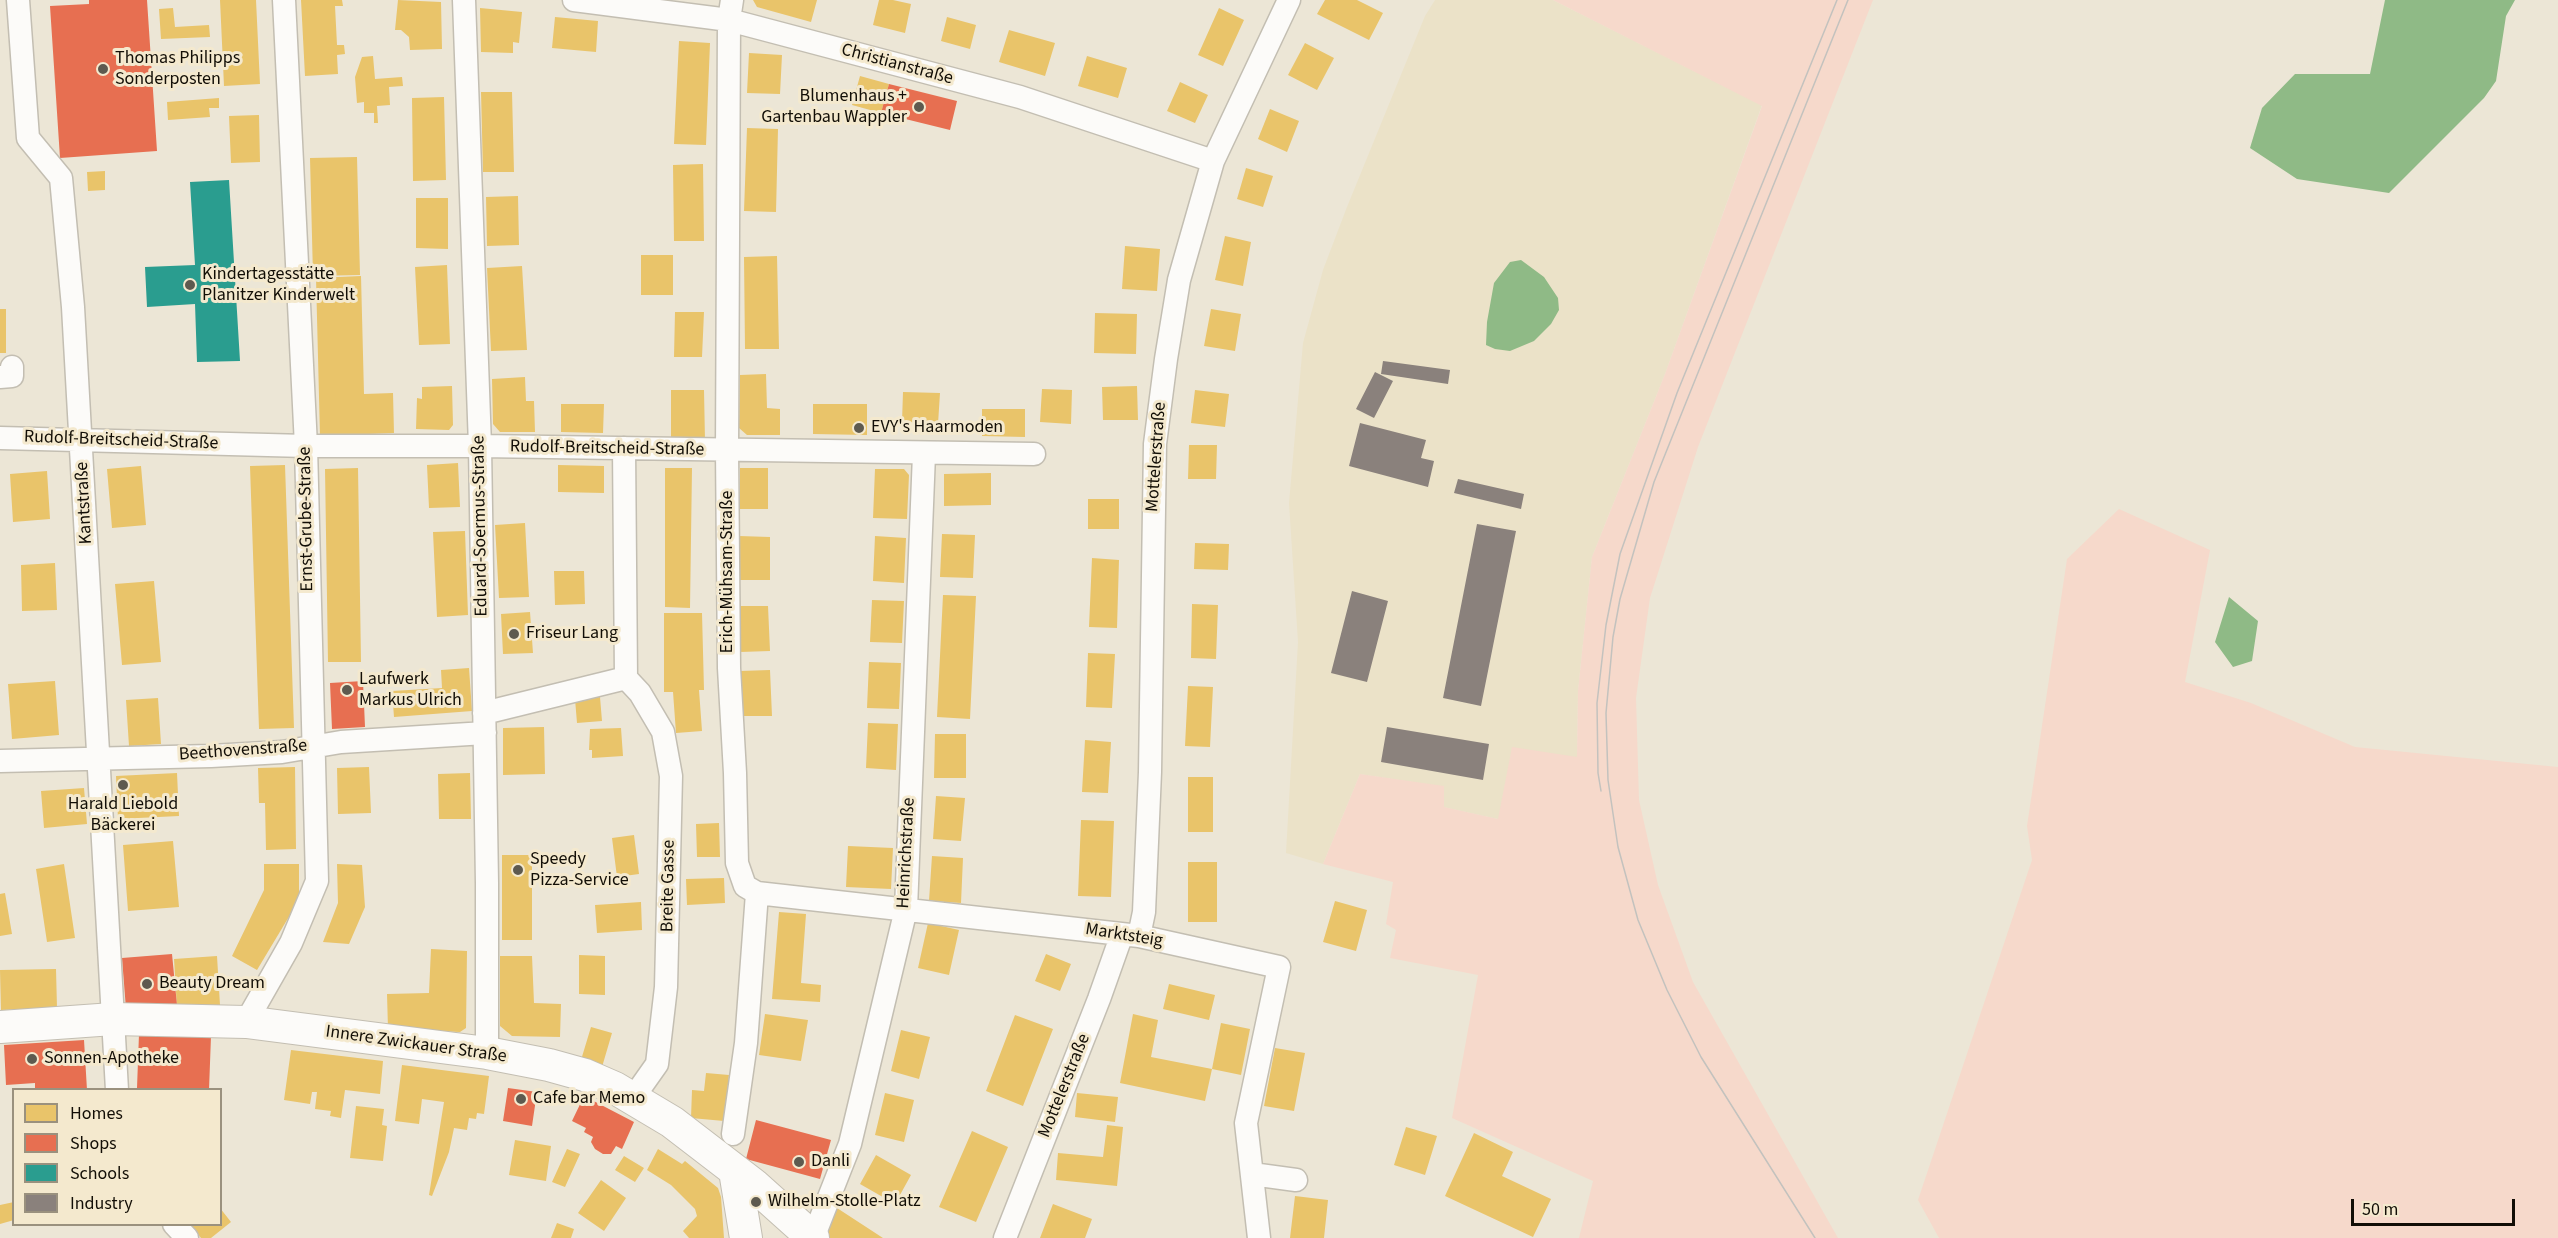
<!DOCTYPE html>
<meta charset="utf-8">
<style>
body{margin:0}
#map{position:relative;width:2558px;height:1238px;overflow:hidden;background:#ece6d6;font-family:"Source Sans 3",sans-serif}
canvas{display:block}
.legend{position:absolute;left:12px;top:1088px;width:210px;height:138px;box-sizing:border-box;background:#f4e9ce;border:2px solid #9a917e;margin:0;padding:8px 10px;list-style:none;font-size:18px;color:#120e06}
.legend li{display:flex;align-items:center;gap:12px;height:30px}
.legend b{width:30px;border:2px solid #9a917e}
.scale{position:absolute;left:2351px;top:1199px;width:164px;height:27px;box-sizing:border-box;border:3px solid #120e06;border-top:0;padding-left:8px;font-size:18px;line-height:21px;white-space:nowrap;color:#120e06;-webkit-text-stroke:4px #f4e9ce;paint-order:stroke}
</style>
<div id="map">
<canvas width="2558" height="1238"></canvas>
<ul class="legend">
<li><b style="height:16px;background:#e9c46a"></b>Homes</li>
<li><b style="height:16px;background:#e76f51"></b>Shops</li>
<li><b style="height:16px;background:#2a9d8f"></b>Schools</li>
<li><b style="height:16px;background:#8a817c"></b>Industry</li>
</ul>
<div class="scale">50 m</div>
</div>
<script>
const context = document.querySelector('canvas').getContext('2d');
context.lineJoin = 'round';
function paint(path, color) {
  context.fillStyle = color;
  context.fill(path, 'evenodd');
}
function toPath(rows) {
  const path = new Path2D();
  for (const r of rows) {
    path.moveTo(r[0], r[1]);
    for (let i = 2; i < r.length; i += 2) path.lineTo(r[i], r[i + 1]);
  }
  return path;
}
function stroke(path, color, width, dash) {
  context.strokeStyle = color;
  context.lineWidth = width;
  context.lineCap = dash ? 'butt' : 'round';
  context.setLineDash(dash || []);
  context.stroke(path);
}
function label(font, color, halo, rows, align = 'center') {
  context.font = font + ' "Source Sans 3",sans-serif';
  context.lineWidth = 6;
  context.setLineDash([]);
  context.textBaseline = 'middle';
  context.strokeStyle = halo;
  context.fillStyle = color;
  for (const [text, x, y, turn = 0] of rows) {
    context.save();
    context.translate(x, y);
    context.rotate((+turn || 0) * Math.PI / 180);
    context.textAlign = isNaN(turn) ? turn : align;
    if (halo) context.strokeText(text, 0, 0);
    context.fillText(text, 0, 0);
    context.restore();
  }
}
paint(toPath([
 [1435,0,1553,0,1762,105,1665,374,1592,557,1578,691,1577,757,1498,819,1443,807,1444,787,1360,774,1323,864,1286,853,1298,642,1289,503,1303,343,1323,270,1347,207,1425,16]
]), '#ebe2c8');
paint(toPath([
 [1553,0,1873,0,1698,447,1650,598,1636,698,1639,800,1658,885,1693,982,1838,1238,1579,1238,1593,1181,1452,1118,1478,975,1390,958,1396,930,1386,924,1393,882,1323,864,1360,774,1444,786,1444,807,1498,819,1512,747,1577,757,1578,691,1592,557,1665,374,1762,106],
 [2119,509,2210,550,2185,682,2251,703,2355,747,2558,767,2558,1238,1939,1238,1918,1200,2032,860,2027,826,2067,559]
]), '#f6d9cb');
paint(toPath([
 [2385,0,2515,0,2506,16,2496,81,2484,98,2389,193,2297,179,2250,148,2262,108,2295,74,2370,74],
 [1521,260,1544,277,1558,298,1559,310,1551,324,1534,341,1510,351,1495,349,1486,345,1487,322,1494,283,1510,262],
 [2229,597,2258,621,2252,661,2233,667,2215,642]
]), '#8fba86');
paint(toPath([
 [220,0,256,0,260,84,224,86],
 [301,0,342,0,343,6,335,6,337,45,344,45,345,54,337,55,338,74,305,76],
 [398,0,441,2,442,49,410,50,409,37,401,30,395,30],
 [753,0,817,0,811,22,757,7],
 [879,0,893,0,911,4,905,33,873,25],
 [1325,0,1357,0,1383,13,1369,40,1317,14],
 [173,8,175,27,209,25,210,37,161,39,159,9],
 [480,8,522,12,519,43,513,42,513,53,481,52],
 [1219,8,1244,20,1223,66,1198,55],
 [555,17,598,21,596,52,552,48],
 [947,17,976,25,970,49,941,41],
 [1009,30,1055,43,1045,76,999,62],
 [679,41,710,43,706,145,674,144],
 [1305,43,1334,58,1317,90,1288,75],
 [749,53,782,55,780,94,747,93],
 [373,56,375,79,402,77,403,86,389,87,390,105,377,106,378,123,374,123,374,113,364,113,364,102,357,103,355,77,362,57],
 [1087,56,1127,68,1118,98,1078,86],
 [860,76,889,84,881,113,852,105],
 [1180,82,1208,95,1195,123,1167,111],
 [481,92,512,92,514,172,483,172],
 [444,97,446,180,413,181,412,98],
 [219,98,219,108,209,108,210,117,168,120,167,102],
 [1270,109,1299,121,1287,152,1258,139],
 [259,115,260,162,231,163,229,116],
 [747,128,778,129,776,212,744,211],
 [357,157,360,275,313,276,310,158],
 [703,164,704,241,674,241,673,165],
 [1246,168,1273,176,1263,207,1237,199],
 [105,171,105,190,88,191,87,172],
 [518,196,519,245,487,246,486,197],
 [416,198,448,198,448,249,416,248],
 [1225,236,1251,242,1243,286,1215,280],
 [1125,246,1160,249,1157,291,1122,289],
 [641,255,673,255,673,295,641,295],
 [777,256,779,349,745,349,744,257],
 [447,265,450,344,419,345,415,267],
 [522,266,527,350,491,351,487,268],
 [361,276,364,394,393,393,394,433,320,436,316,278],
 [0,309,6,309,6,353,0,353],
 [1211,309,1241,314,1235,351,1204,346],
 [675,312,704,312,702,357,674,357],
 [1095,313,1137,314,1136,354,1094,353],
 [766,374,767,408,780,409,780,435,747,435,739,428,740,375],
 [525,377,526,401,534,401,535,432,500,432,493,424,492,379],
 [452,386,453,425,449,430,416,429,417,398,422,399,422,387],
 [1137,386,1138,420,1103,420,1102,387],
 [1042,389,1072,390,1071,424,1040,422],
 [671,390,704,390,705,441,671,441],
 [1195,390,1229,394,1225,427,1191,423],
 [903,392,940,393,938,424,902,422],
 [561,404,604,404,603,433,561,432],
 [813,404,867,404,867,435,813,434],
 [982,409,1025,409,1025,437,982,436],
 [1189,445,1217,445,1216,479,1188,479],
 [458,463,460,507,429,508,427,465],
 [285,465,294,728,259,729,250,466],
 [558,465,604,466,604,493,558,492],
 [141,466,146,525,112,528,107,469],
 [358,468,361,662,328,662,325,469],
 [665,468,692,468,690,608,665,607],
 [740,468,768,468,768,509,740,509],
 [875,469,904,469,909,475,907,519,873,518],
 [47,471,50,519,13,522,10,474],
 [991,473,991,505,944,506,944,474],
 [1088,499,1119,499,1119,529,1088,529],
 [525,523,529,597,499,598,495,525],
 [465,531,468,615,437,617,433,532],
 [942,534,975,535,973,578,940,577],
 [739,536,770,537,770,580,739,580],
 [875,536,906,538,904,583,873,581],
 [1195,543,1229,544,1228,570,1194,569],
 [1092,558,1119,560,1117,628,1089,627],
 [55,563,57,610,22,611,21,565],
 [554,571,584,571,585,604,555,605],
 [154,581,161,662,122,665,115,584],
 [943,595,976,596,970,719,937,717],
 [872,600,904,601,902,643,870,642],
 [1192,604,1218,605,1216,659,1191,658],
 [738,606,768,606,770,651,740,652],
 [530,612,533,653,503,654,501,614],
 [664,613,702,613,704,690,699,690,702,731,676,733,673,692,664,692],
 [1088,653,1115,654,1112,708,1086,707],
 [869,662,901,663,899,709,867,708],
 [469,668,472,711,394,717,392,691,442,688,441,670],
 [770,670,772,716,742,716,740,671],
 [55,681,59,735,12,739,8,684],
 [1188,686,1213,687,1210,747,1185,746],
 [600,697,602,721,577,723,575,699],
 [158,698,161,744,129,746,126,700],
 [868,723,898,724,896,770,866,768],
 [544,727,545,774,503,775,503,728],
 [621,728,623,756,592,758,592,750,589,750,590,729],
 [935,734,966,734,966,778,934,778],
 [1085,740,1111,742,1108,793,1082,792],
 [295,767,296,849,266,850,265,803,259,803,258,768],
 [369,767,371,813,338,814,337,768],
 [177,773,179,816,118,819,116,776],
 [470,773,471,819,439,819,438,774],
 [1188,777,1213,777,1213,832,1188,832],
 [84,788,87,824,44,828,41,791],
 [936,796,965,798,961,841,933,839],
 [1081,820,1114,821,1111,897,1078,896],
 [719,823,720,857,697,857,696,824],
 [634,835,639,874,617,877,612,838],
 [173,841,179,907,128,911,123,845],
 [848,846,893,848,891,889,846,887],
 [502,855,532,855,532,940,502,940],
 [932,856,963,858,961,903,929,901],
 [1188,862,1217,862,1217,922,1188,922],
 [64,864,75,938,47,942,36,869],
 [264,864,299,864,299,900,257,970,232,956,264,890],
 [337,864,362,865,365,907,349,944,323,942,338,903],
 [724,878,725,903,687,905,686,879],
 [5,893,12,934,0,936,0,894],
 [1335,901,1367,910,1356,951,1323,942],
 [641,902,642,930,597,933,595,905],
 [779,912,806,914,801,983,821,985,820,1002,772,999],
 [928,923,959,930,949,975,918,968],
 [431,949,467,951,466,1028,460,1032,388,1029,387,994,429,993],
 [1046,954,1071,964,1060,991,1035,981],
 [579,955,605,956,605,995,579,994],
 [217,956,220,1005,177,1008,174,959],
 [500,956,532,956,534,1003,561,1004,560,1037,512,1036,500,1026],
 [56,969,57,1008,1,1010,0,970],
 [1169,984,1215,995,1209,1020,1163,1009],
 [765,1014,808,1020,801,1061,759,1055],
 [1133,1014,1158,1020,1151,1057,1212,1069,1205,1101,1120,1083],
 [1015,1015,1053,1029,1023,1106,986,1091],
 [1221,1023,1250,1029,1241,1075,1212,1069],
 [591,1027,612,1033,602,1067,581,1060],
 [901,1030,930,1037,919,1079,891,1071],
 [1275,1048,1305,1053,1294,1111,1264,1106],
 [291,1050,383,1061,380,1094,345,1090,341,1118,330,1116,331,1111,315,1109,317,1092,312,1092,310,1104,284,1100],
 [402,1065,489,1076,484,1114,477,1113,476,1119,469,1118,467,1130,454,1128,449,1152,432,1196,429,1195,444,1102,422,1099,419,1124,395,1121],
 [706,1073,729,1075,724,1121,691,1118,692,1090,704,1091],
 [885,1093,914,1100,904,1142,875,1135],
 [1077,1093,1118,1097,1115,1122,1075,1117],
 [356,1106,384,1109,382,1125,387,1126,383,1161,350,1158],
 [1107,1125,1123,1127,1117,1186,1056,1180,1058,1153,1103,1157],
 [1406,1127,1437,1136,1425,1175,1394,1165],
 [972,1131,1008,1147,976,1222,939,1207],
 [1474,1133,1513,1152,1502,1176,1551,1199,1533,1237,1445,1196],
 [515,1140,551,1146,546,1181,509,1175],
 [567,1149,580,1154,565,1187,552,1182],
 [658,1149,682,1164,685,1161,718,1188,721,1197,724,1238,689,1238,683,1231,697,1216,695,1209,671,1185,647,1170],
 [876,1155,911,1175,895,1204,860,1184],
 [624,1156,644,1168,635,1182,615,1170],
 [601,1180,626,1198,604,1231,578,1213],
 [1295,1196,1328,1200,1324,1238,1290,1238],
 [14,1202,14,1220,0,1224,0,1205],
 [1053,1204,1092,1219,1085,1238,1040,1238],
 [220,1208,231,1222,211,1238,201,1238,190,1224,220,1224],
 [837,1208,883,1238,824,1238],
 [557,1223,574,1229,571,1238,551,1238]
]), '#e9c46a');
paint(toPath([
 [89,0,147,0,157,151,60,158,50,6,89,4],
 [889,84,957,101,950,130,881,113],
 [363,681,365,727,332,729,330,683],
 [172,954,177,1005,126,1009,122,958],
 [139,1034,211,1036,209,1090,137,1088],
 [84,1040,87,1090,35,1090,35,1083,6,1085,4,1045],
 [508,1088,537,1092,532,1126,503,1121],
 [584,1096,634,1122,622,1149,616,1146,611,1154,603,1154,595,1149,591,1142,593,1137,584,1132,586,1128,572,1121],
 [756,1120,831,1140,820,1179,746,1159]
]), '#e76f51');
paint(toPath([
 [229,180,240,361,197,362,195,304,147,307,145,267,195,265,190,182]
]), '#2a9d8f');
paint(toPath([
 [1383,361,1450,370,1448,384,1381,374],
 [1375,372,1393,381,1374,418,1356,409],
 [1360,423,1426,440,1421,458,1434,461,1428,487,1349,466],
 [1458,479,1524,494,1521,509,1454,493],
 [1477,524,1516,531,1481,706,1443,698],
 [1352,591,1388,601,1367,682,1331,673],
 [1387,727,1489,744,1483,780,1381,762]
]), '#8a817c');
const minor = toPath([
 [18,0,28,138,61,178,73,307,117,1090],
 [464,0,480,446,487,883,487,1053],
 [574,0,729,20,1020,97,1213,161],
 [732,0,729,20,727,451,729,668,735,773,737,863,745,886,757,893,746,1043,733,1134],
 [0,377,12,376,12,367],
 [0,438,306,446,480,446,1034,454],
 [624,448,626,678,640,693,663,732,671,776,666,987,657,1064,633,1098],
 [484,713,626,678],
 [0,761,211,756,282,752,341,742,485,733],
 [757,893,1139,936,1279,967,1246,1123,1259,1238],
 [1139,936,1144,912,1150,772,1155,444,1166,359,1179,280,1213,161,1289,0],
 [246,1022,291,943,317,881,306,446,284,0],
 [1252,1174,1296,1180],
 [174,1224,187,1238],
 [813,1238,850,1144,906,909,924,454],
 [1005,1238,1099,999,1122,934]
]);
const secondary = toPath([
 [0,1027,113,1019,246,1022,487,1053,549,1065,585,1075,615,1088,672,1122,754,1185,813,1238],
 [735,1171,746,1238]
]);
stroke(minor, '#c3beb2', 25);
stroke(secondary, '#c3beb2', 34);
stroke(minor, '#fcfbf9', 22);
stroke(secondary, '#fcfbf9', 32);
stroke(toPath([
 [1601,791,1598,773,1597,703,1606,625,1620,554,1677,393,1837,0],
 [1815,1238,1701,1057,1667,990,1638,920,1618,847,1608,780,1606,713,1613,637,1620,599,1654,482,1848,0]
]), '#c3c2be', 1.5);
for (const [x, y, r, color] of [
 [103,69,6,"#5e5a4f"],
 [919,107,6,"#5e5a4f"],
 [190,285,6,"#5e5a4f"],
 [859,428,6,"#5e5a4f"],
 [514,634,6,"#5e5a4f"],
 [347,690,6,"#5e5a4f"],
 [123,785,6,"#5e5a4f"],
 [518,870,6,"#5e5a4f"],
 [147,984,6,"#5e5a4f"],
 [32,1059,6,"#5e5a4f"],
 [521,1099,6,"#5e5a4f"],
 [799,1162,6,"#5e5a4f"],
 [756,1202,6,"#5e5a4f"]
]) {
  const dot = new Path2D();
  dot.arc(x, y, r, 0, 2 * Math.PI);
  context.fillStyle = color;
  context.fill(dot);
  stroke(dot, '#f4e9ce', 2);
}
label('18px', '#120e06', '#f4e9ce', [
 ["Thomas Philipps",115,59],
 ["Sonderposten",115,80],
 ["Blumenhaus +",907,97,"right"],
 ["Gartenbau Wappler",907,118,"right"],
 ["Kindertagesstätte",202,275],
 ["Planitzer Kinderwelt",202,296],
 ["EVY's Haarmoden",871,428],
 ["Friseur Lang",526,634],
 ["Laufwerk",359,680],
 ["Markus Ulrich",359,701],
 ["Harald Liebold",123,805,"center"],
 ["Bäckerei",123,826,"center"],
 ["Speedy",530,860],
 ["Pizza-Service",530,881],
 ["Beauty Dream",159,984],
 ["Sonnen-Apotheke",44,1059],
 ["Cafe bar Memo",533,1099],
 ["Danli",811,1162],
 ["Wilhelm-Stolle-Platz",768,1202]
], 'left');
label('18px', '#120e06', '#f4e9ce', [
 ["Christianstraße",897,65,15],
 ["Rudolf-Breitscheid-Straße",121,441,2],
 ["Rudolf-Breitscheid-Straße",607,449,1],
 ["Mottelerstraße",1157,457,-86],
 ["Kantstraße",85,503,-93],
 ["Ernst-Grube-Straße",307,519,-91],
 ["Eduard-Soermus-Straße",481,526,-91],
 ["Erich-Mühsam-Straße",728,572,-90],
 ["Beethovenstraße",243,751,-4],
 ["Heinrichstraße",907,853,-87],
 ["Breite Gasse",669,886,-89],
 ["Marktsteig",1124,936,9],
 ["Innere Zwickauer Straße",416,1045,8],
 ["Mottelerstraße",1065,1086,-68]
]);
</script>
